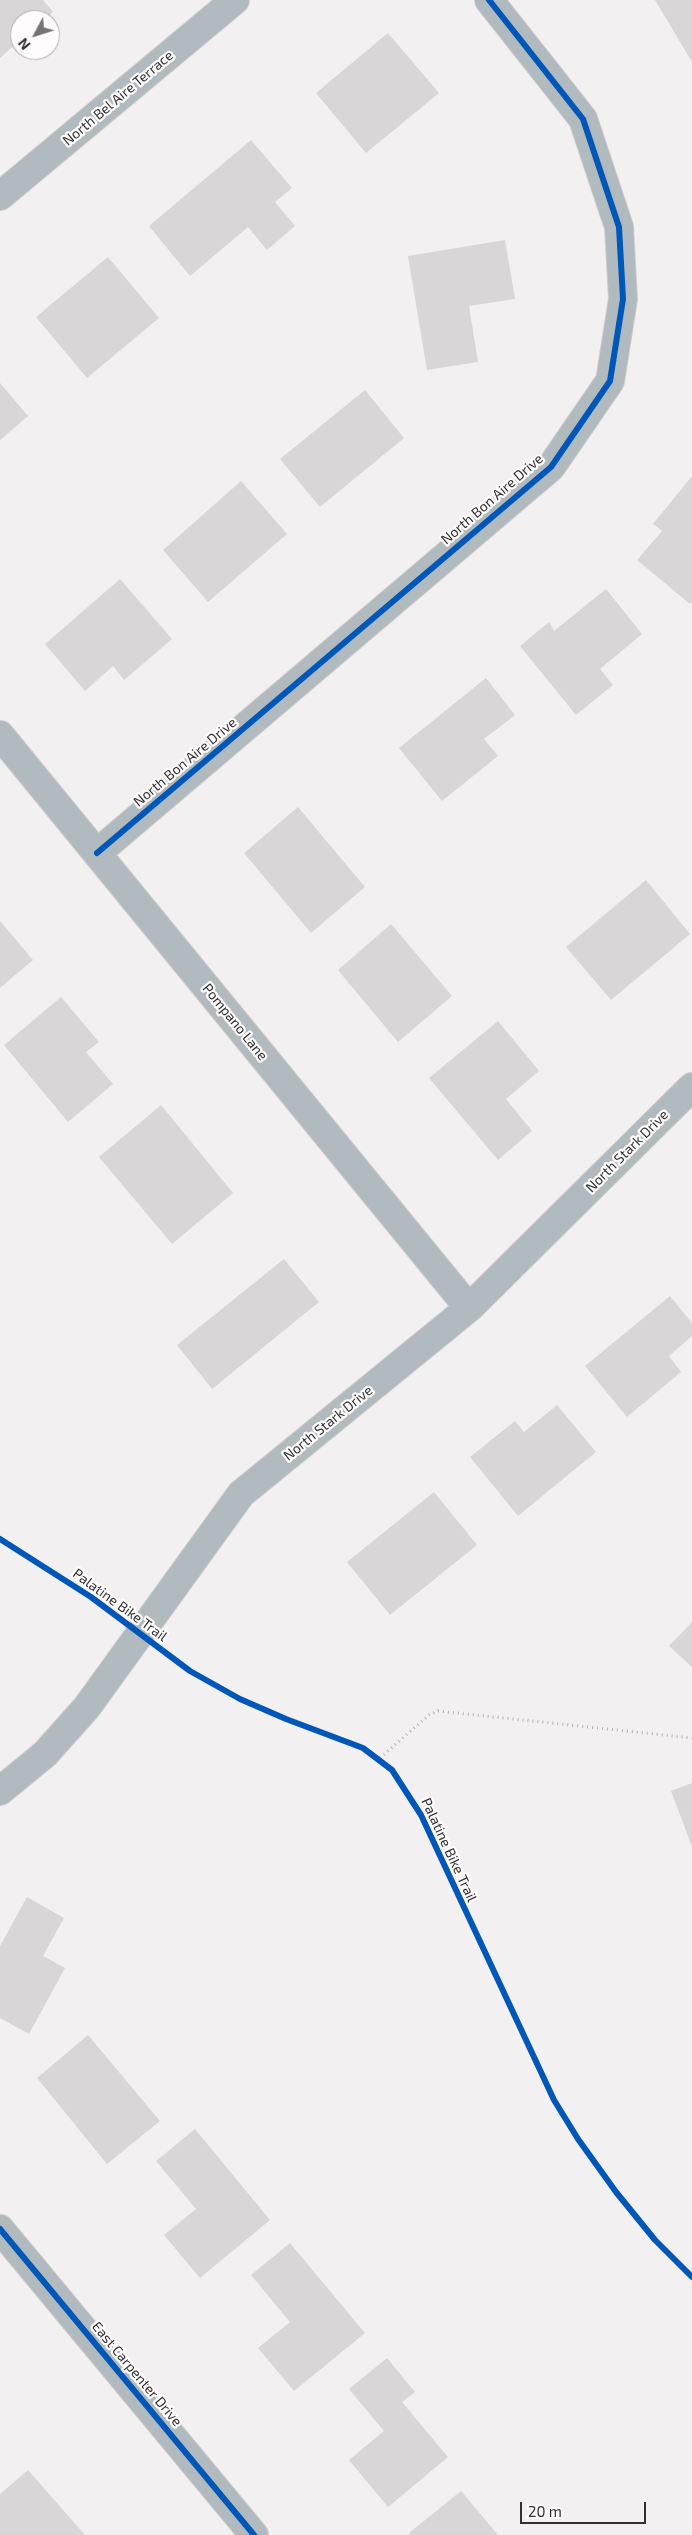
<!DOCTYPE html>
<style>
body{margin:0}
#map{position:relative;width:692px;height:2535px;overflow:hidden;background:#f2f0f0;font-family:"Exo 2",sans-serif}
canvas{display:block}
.north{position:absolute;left:10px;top:10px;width:50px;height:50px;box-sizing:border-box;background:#fffcfd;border:1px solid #adaaab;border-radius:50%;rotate:230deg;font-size:14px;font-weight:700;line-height:20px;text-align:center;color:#323030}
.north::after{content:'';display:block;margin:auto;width:18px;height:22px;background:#757373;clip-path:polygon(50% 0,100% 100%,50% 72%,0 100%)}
.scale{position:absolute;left:520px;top:2502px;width:126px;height:22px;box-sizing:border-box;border:2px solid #323030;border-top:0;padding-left:6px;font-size:15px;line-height:18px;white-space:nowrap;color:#323030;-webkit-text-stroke:4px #fffcfd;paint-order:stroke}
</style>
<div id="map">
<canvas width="692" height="2535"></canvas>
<div class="north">N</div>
<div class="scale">20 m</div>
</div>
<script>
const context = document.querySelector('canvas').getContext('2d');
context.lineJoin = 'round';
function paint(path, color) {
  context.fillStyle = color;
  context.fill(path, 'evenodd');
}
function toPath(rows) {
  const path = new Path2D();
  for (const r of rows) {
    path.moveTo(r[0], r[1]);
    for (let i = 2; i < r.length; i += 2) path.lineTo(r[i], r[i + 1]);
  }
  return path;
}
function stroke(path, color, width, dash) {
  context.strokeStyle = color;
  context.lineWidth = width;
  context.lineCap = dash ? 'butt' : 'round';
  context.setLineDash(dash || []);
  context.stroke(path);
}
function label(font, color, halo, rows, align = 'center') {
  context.font = font + ' "Exo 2",sans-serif';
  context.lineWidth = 4.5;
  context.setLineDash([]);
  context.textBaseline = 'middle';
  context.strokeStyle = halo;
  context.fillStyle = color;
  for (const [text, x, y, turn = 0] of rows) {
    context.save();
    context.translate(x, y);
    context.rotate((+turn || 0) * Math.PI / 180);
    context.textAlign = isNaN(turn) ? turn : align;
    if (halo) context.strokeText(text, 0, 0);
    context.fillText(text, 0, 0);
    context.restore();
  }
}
paint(toPath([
 [0,0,43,0,53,12,44,20,20,20,20,40,0,58],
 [655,0,692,0,692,62],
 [388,33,439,93,366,153,316,93],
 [251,140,292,188,275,202,295,226,267,250,248,227,190,276,149,226],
 [505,240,515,299,469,306,478,362,427,370,408,256],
 [108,257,159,318,87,378,36,317],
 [0,383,28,416,0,440],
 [365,390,404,438,320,507,280,459],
 [692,476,692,602,690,604,637,560,662,531,653,524],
 [241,481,287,534,208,602,163,550],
 [120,579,172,639,124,680,113,666,85,691,45,644],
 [606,589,642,634,600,669,613,685,576,715,520,646,549,622,554,631],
 [486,678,515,715,484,739,498,756,442,801,399,748],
 [298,807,365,887,311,933,244,853],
 [646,880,690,934,611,1000,566,947],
 [0,921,33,960,0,988],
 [391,924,452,996,398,1042,338,970],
 [61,997,99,1042,86,1052,113,1084,68,1122,4,1045],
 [498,1021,539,1071,506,1099,532,1131,498,1160,429,1078],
 [161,1105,233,1193,172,1244,99,1157],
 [284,1259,319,1302,212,1389,177,1345],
 [670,1296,692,1323,692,1336,669,1356,681,1372,627,1417,585,1366],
 [557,1405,596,1452,518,1516,470,1457,515,1421,524,1432],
 [434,1492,477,1545,390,1615,347,1562],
 [692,1622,692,1667,669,1646],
 [692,1783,692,1847,671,1791],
 [27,1897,64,1918,43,1956,65,1968,29,2034,0,2018,0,1946],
 [88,2035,160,2121,107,2164,37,2078],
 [195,2129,270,2220,200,2278,164,2235,196,2209,156,2161],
 [290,2243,365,2333,294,2391,258,2348,290,2322,251,2275],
 [387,2358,415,2392,402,2402,448,2457,388,2507,349,2460,384,2431,349,2389],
 [28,2470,85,2535,0,2535,0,2494],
 [461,2491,498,2535,410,2535,409,2533]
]), '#d8d6d6');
const street = toPath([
 [0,196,235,0],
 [0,735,469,1308],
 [97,853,551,467,610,381,623,299,619,227,583,119,489,0],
 [0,1791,45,1754,87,1707,241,1494,469,1308,692,1087],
 [0,2229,254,2535]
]);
stroke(street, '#cfcdcd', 30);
stroke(toPath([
 [380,1758,429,1715,438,1711,692,1738]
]), '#adb3b5', 3, [1, 4]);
stroke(street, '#b1babe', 28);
stroke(toPath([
 [97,853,551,467,610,381,623,299,619,227,583,119,489,0],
 [0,1539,91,1597,190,1671,240,1699,286,1719,363,1748,392,1770,421,1815,554,2100,578,2139,616,2192,655,2240,692,2277],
 [0,2229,254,2535]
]), '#0057b8', 6);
label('14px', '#323030', '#fffcfd', [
 ["North Bel Aire Terrace",118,98,-40],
 ["North Bon Aire Drive",492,499,-41],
 ["North Bon Aire Drive",185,762,-40],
 ["Pompano Lane",235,1022,51],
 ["North Stark Drive",627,1151,-45],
 ["North Stark Drive",328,1423,-39],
 ["Palatine Bike Trail",120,1605,36],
 ["Palatine Bike Trail",449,1850,65],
 ["East Carpenter Drive",137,2374,50]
]);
</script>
